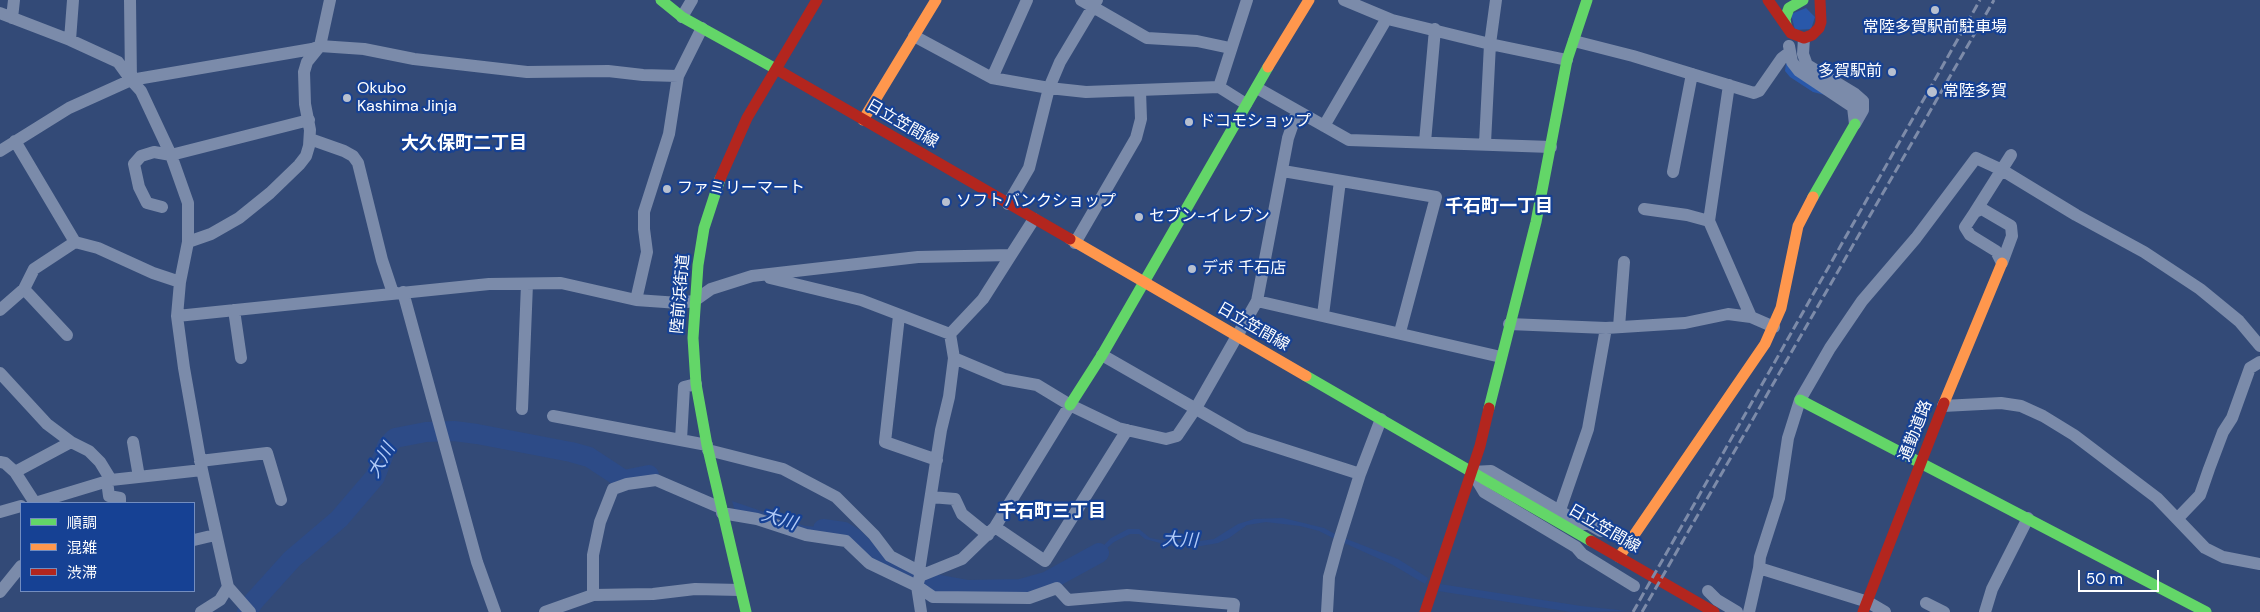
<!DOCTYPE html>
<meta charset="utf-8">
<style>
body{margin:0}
#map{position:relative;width:2260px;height:612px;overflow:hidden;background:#334a77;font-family:"DM Sans","Noto Sans JP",sans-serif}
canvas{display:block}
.legend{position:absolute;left:20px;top:502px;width:175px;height:90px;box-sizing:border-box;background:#164194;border:1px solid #738dbf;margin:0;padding:6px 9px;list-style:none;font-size:15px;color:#fff}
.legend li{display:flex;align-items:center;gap:10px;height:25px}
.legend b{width:25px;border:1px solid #738dbf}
.scale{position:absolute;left:2078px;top:570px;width:81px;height:22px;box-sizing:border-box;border:2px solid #fff;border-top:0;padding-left:6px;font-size:15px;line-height:18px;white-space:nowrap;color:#fff;-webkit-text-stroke:4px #164194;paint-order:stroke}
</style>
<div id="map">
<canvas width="2260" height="612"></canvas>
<ul class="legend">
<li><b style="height:6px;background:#63d668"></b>順調</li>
<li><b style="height:6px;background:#ff974d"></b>混雑</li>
<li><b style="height:6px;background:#b3261e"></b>渋滞</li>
</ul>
<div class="scale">50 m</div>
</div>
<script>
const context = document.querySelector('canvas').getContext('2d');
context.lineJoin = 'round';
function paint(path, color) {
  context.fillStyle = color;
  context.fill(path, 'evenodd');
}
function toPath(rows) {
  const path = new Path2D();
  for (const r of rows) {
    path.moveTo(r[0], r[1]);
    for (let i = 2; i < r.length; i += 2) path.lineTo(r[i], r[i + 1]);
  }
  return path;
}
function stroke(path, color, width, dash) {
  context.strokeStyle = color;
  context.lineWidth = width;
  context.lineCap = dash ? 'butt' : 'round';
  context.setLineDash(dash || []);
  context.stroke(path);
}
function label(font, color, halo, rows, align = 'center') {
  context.font = font + ' "DM Sans","Noto Sans JP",sans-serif';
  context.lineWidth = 4.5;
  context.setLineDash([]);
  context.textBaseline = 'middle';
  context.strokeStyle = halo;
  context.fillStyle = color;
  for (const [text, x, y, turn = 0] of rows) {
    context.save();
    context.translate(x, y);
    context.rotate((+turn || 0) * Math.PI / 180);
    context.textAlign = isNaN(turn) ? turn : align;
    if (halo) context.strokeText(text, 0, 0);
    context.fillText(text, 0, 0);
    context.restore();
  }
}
paint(toPath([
 [1806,8,1815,17,1811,29,1795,30,1791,14],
 [1786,63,1825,95,1813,92,1790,77,1785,71]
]), '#2958aa');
paint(toPath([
 [732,501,805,526,845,529,865,543,865,547,873,552,879,552,891,561,913,571,915,579,877,562,859,548,857,539,852,535,803,531,735,511],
 [1283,518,1324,528,1337,535,1335,539,1319,531,1300,526,1266,522,1247,525,1229,538,1218,543,1201,546,1171,546,1145,539,1139,534,1130,534,1114,542,1098,556,1054,583,1030,592,951,593,936,590,926,585,932,579,939,583,1020,592,1047,584,1067,574,1097,552,1111,538,1128,529,1139,529,1150,538,1161,540,1200,541,1214,539,1238,524,1254,519],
 [1344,538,1398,559,1428,578,1425,584,1393,565,1342,542],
 [1440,584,1581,606,1628,611,1571,612,1438,591]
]), '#2d4b87');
stroke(toPath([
 [823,529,844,532,854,538,875,559,896,566,929,583,968,590,1021,589,1046,582,1099,553],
 [247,612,254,601,292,559,339,519,375,477,387,446,395,438,426,432,454,431,477,434,571,452,589,457,624,480,649,475]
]), '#2d4b87', 20);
stroke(toPath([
 [130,0,131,80,141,91,171,155,188,203,188,242,180,282,177,316,184,368,202,470,228,587,220,600,201,612],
 [1081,0,1147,38,1197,41,1230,48],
 [1344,0,1392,20,1490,44,1567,60],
 [0,13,70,40,118,62,131,80],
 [682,17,692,0],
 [12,18,14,0],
 [914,36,992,78,1049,88,1086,92,1219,87,1246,104],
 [1804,38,1803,54,1807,65,1855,94,1863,101,1863,110,1855,124],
 [70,40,73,0],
 [1574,41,1633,56,1754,93,1759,91,1782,58,1790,52],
 [1789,46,1792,62,1799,71,1853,107,1855,124],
 [992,78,1027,0],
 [1219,87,1247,0],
 [1257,88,1349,140,1551,147],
 [1324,126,1387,18],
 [310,139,344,151,353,156,358,163,382,260,393,293],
 [15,141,75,242,98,248,153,273,180,282],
 [1425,142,1435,29],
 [1485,143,1490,44,1496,0],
 [0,151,69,108,131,80,312,49,320,46,364,49,414,59,527,72,608,71,643,75,678,76],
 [1283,171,1436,197,1400,332],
 [1673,172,1692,74],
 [1008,204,1029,168,1049,88,1060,62,1097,0],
 [162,207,147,203,139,187,134,164,141,156,154,152,171,155,309,120],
 [1644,209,1687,215,1709,221,1751,317],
 [1982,209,2011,226,2012,236,2002,263,1996,251,1970,235,1965,227,1975,212,1982,209],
 [1975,212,2011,155],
 [1709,221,1729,85],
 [188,242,211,234,239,218,270,193,299,165,306,156,309,146,310,130,305,104,304,72,307,62,320,46,330,0],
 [1075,243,1136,138,1141,119,1140,91],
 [770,278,861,300,950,334,983,299,1011,255],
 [24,289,67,335],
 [403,292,477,562,495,612],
 [636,300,647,252,644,229,644,212,669,134,678,76,702,28],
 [1257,301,1501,357],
 [0,310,24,289,34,269,75,242],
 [234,310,241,358],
 [1323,315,1340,181],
 [177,316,489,284,561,283,636,300,679,303,694,301,711,289,752,276,918,257,1011,255,1034,219],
 [899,316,885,442,937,460],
 [1509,324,1606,328,1685,323,1728,314,1751,317,1774,327],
 [1619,327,1624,262],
 [1102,355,1245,437,1360,474],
 [954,358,1004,379,1037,385,1070,405,1118,428,1166,439,1177,436,1196,408,1257,301,1288,138,1297,112],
 [0,373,47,424,71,442,89,451,100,462,111,480],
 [1943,406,2001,403,2021,406,2043,416,2074,435,2157,498,2205,548,2223,557,2260,564],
 [522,409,527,284],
 [553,416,707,445],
 [681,440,684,387,696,384],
 [133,442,139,477],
 [708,450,783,469,836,497,874,535,890,556,919,571],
 [200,461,267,453,281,500],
 [0,462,5,463,15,472,35,503,111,480,202,470],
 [15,472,71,442],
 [107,481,109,496,120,498,120,503],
 [931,497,955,499,962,514,988,535],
 [1560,510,1588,429,1606,328],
 [0,512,21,506],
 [722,513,757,519,806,535,846,541,869,563,917,586,933,597,1029,598,1057,588,1068,600,1127,595,1234,604,1233,612],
 [2177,519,2200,495,2209,469,2223,432,2232,418,2250,368,2260,362],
 [995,527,1045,561,1127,430],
 [1601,531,1589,524,1582,524,1491,471,1472,472,1484,492,1576,547,1582,554,1634,586],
 [194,540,215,535],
 [1759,568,1868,602,1885,612],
 [920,576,962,559,995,527,1070,405],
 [228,587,250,612],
 [1708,591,1717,600,1737,612],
 [0,592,21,566],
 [593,595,593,555,600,522,613,489,627,484,656,480,721,508],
 [1926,603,1944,612],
 [545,612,593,595,653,594,695,589,740,590],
 [921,612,917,586,920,576,919,571,941,430,949,397,954,358,950,334],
 [1327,612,1329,577,1338,544,1360,474,1381,419],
 [1749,612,1759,568,1760,557,1779,498,1788,438,1800,400,1830,348,1862,301,1916,238,1976,158,2002,170,2076,215,2144,252,2200,289,2239,321,2260,346],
 [1985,612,1992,589,2028,518]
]), '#7b8baa', 12);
stroke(toPath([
 [661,0,682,17,776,69],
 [1786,25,1785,19,1789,8,1803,0],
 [720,179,704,228,698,265,693,338,696,384,707,445,746,612],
 [1813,197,1855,124],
 [1306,376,1591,541],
 [1800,400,2206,612],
 [1070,405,1102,355,1268,67],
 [1489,408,1536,222,1567,60,1587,0]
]), '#63d668', 11);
stroke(toPath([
 [1268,67,1309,0],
 [863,120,936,0],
 [1070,239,1306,376],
 [1944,403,2002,263],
 [1619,557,1765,344,1781,308,1798,226,1813,197]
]), '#ff974d', 11);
stroke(toPath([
 [1768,0,1791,33,1804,38,1812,35,1819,28,1821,22,1820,0],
 [776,69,1070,239],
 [720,179,747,118,817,0],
 [1591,541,1714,612],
 [1425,612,1480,446,1489,408],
 [1863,612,1944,403]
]), '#b3261e', 11);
stroke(toPath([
 [1633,612,1980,0],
 [1642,612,1994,0]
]), '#7d8ba9', 3, [9, 4]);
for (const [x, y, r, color] of [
 [1935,10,5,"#b8c0cf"],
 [1892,72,5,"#b8c0cf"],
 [1932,92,6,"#b8c0cf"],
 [347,98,5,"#b8c0cf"],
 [1189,122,5,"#b8c0cf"],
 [667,189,5,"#b8c0cf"],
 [946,202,5,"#b8c0cf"],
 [1139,217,5,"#b8c0cf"],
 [1192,269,5,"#b8c0cf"]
]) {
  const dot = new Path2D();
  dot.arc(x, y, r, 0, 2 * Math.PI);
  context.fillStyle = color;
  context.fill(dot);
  stroke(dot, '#164194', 2);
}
label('16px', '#fff', '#164194', [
 ["常陸多賀駅前駐車場",1935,28,"center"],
 ["多賀駅前",1882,72,"right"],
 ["Okubo",357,89],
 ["Kashima Jinja",357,107],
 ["常陸多賀",1943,92],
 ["ドコモショップ",1199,122],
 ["ファミリーマート",677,189],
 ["ソフトバンクショップ",956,202],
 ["セブン-イレブン",1149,217],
 ["デポ 千石店",1202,269]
], 'left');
label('16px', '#fff', '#164194', [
 ["日立笠間線",902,124,30],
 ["陸前浜街道",681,294,-85],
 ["日立笠間線",1253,327,30],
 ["通勤道路",1916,431,-69],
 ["日立笠間線",1604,529,30]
]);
label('bold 18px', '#fff', '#164194', [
 ["大久保町二丁目",464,144],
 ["千石町一丁目",1499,207],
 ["千石町三丁目",1052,512]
]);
label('italic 18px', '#b2cbf8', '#164194', [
 ["大川",382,461,-60],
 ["大川",779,520,17],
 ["大川",1180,541,2]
]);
</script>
